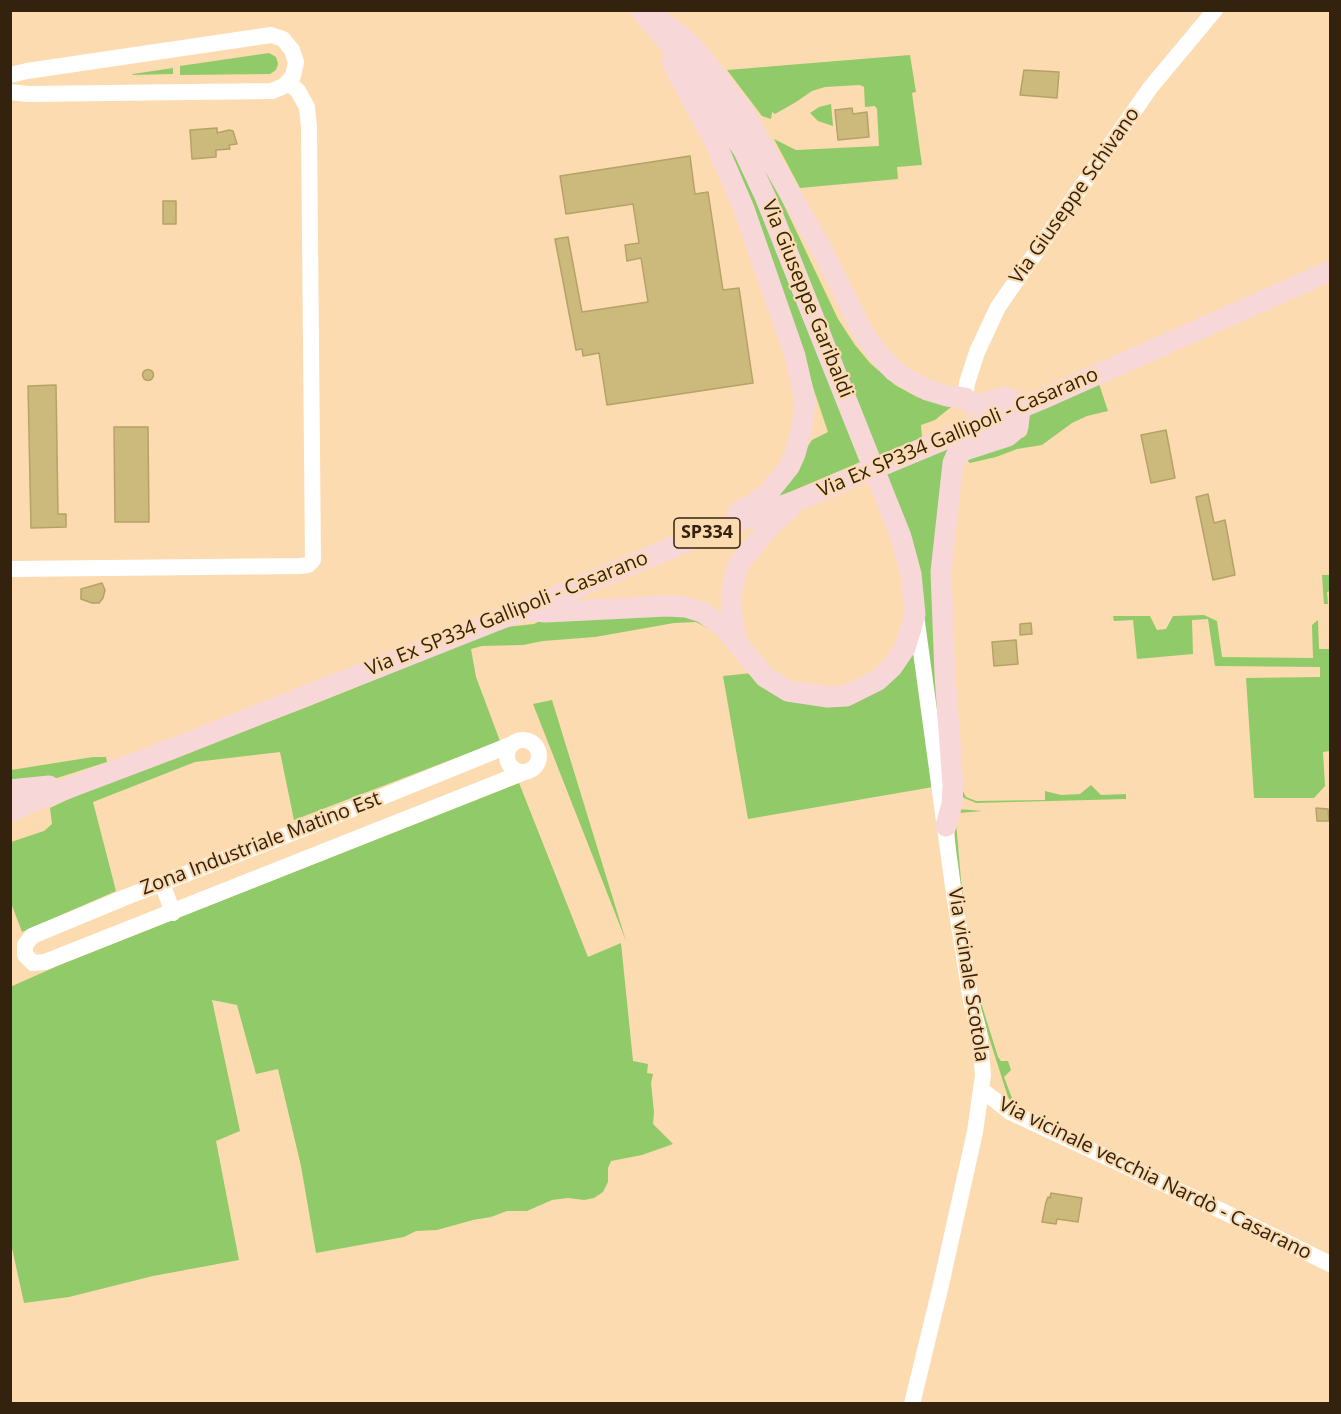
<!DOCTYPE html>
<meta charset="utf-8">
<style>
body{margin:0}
#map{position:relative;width:1341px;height:1414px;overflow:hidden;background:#fcdbb0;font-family:"Open Sans",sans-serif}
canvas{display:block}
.frame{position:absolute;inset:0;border:12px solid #33230e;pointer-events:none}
</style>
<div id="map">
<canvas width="1341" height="1414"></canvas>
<div class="frame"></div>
</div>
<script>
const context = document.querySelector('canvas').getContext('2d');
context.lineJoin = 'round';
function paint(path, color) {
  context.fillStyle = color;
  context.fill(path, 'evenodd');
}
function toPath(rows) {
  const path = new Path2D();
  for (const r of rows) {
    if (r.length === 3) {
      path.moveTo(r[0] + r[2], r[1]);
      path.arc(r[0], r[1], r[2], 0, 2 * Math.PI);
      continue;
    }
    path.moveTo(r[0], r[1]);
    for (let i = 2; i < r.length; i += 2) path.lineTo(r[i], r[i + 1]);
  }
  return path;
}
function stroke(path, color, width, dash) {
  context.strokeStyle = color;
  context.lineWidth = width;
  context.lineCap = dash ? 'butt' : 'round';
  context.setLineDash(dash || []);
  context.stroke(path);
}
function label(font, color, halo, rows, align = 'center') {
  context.font = font + ' "Open Sans",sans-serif';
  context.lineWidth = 4.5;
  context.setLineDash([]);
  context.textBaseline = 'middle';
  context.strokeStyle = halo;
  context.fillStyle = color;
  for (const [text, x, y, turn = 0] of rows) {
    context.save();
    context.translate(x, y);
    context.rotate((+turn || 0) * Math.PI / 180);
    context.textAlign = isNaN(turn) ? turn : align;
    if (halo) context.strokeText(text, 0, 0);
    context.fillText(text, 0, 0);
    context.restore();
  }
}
paint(toPath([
 [269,53,276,57,278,64,276,70,270,74,180,75,180,66],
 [910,55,916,92,912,93,922,165,897,167,898,179,800,188,774,139,796,150,879,146,877,109,875,106,865,107,864,87,860,85,825,87,812,91,796,102,775,114,772,112,771,119,762,116,727,70],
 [690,56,763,161,838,319,855,345,870,363,895,385,917,397,951,407,935,420,921,425,922,438,879,455],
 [173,68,173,74,132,75,133,74],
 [831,104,833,126,818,121,810,113,819,107],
 [710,108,733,144,865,460,771,500,812,440,828,432,772,265],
 [1099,384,1108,411,1087,416,1072,423,1042,445,1017,449,996,457,970,463,964,458,964,456,1024,437,1027,434,1028,414],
 [949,448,950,793,887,474],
 [1322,575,1330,575,1330,591,1327,592,1328,604,1324,604],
 [692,614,726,638,696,622,674,623,595,637,543,641,523,645,482,646,471,649,476,677,500,741,294,820,280,752,195,762,93,802,116,891,22,932,11,903,11,842,44,831,52,824,50,808,88,790,307,707,506,627,534,624,548,617],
 [1204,615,1217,621,1222,657,1313,658,1312,625,1318,620,1319,649,1330,649,1330,751,1323,752,1325,786,1314,798,1254,798,1246,678,1320,677,1320,667,1215,666,1208,619,1192,620,1193,654,1137,659,1133,620,1114,621,1113,616,1150,616,1157,630,1166,629,1173,616],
 [913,647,933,787,748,819,723,676,752,673,820,704],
 [552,700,626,941,533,704],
 [93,757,106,757,107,762,57,778,11,784,11,770],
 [519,783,588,957,621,943,633,1061,648,1064,647,1073,653,1074,651,1083,654,1112,653,1124,673,1144,642,1155,611,1161,608,1168,608,1182,603,1192,594,1198,584,1200,568,1198,552,1200,527,1211,507,1211,491,1217,473,1220,437,1230,416,1231,404,1237,316,1253,301,1166,278,1069,256,1074,237,1005,212,1000,240,1131,216,1141,239,1260,153,1276,69,1297,24,1303,10,1239,10,987,62,964],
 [1091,785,1101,795,1126,794,1126,799,976,803,964,798,961,795,961,787,966,797,976,801,1045,800,1045,791,1061,795,1080,794],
 [958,809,983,811,959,813,956,822,961,880,974,980,998,1057,1001,1061,1008,1061,1011,1070,1004,1077,1012,1098,1019,1107,1012,1104,1008,1097,978,1003,957,876,954,819]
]), '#90ca69');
const building = toPath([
 [1024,70,1059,72,1057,98,1020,95,1024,70],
 [852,108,853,114,867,112,869,137,838,140,835,110,852,108],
 [217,128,217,133,229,130,233,131,237,144,229,145,230,149,216,150,216,157,192,159,190,130,217,128],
 [690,156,695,194,708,192,723,290,739,288,753,383,607,405,599,353,583,356,582,349,576,350,555,239,568,237,582,312,648,302,641,258,627,261,625,245,639,243,633,204,566,214,560,176,690,156],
 [163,201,176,201,176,224,163,224,163,201],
 [148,375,5.5],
 [56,385,58,514,66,514,66,527,31,528,28,386,56,385],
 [114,427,148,427,149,522,115,522,114,427],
 [1166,430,1175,478,1151,483,1141,435,1166,430],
 [1208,494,1214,523,1225,520,1235,575,1213,580,1196,497,1208,494],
 [102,583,105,590,103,598,99,603,92,603,81,599,81,589,102,583],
 [1031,623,1032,634,1020,635,1020,624,1031,623],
 [1016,640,1018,664,994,666,992,642,1016,640],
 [1316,808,1328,809,1329,821,1317,821,1316,808],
 [1051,1193,1082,1198,1078,1222,1057,1219,1056,1224,1042,1222,1046,1202,1048,1197,1050,1198,1051,1193]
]);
paint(building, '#cbba7c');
stroke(building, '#b5a366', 1.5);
stroke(toPath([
 [10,75,27,71,271,35,283,39,292,50,296,62,293,76,284,86,272,91,28,94,10,92],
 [965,398,967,383,977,352,998,307,1150,88,1215,10],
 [10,569,299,566,308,565,313,560,309,127,307,107,298,91,288,82],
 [523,756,16],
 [510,745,310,826,126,897,32,936,25,945,25,955,33,963,45,962,522,773],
 [162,883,173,913],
 [982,1090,1010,1112,1222,1211,1330,1264],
 [912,1404,940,1289,975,1132,983,1075,979,1031,971,1001,954,894,916,615]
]), '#fff', 16);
stroke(toPath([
 [660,20,683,38,698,53,743,111,826,257,862,331,877,352,894,371,927,390,947,396,965,398,971,404,980,404,1005,397,1015,401,1020,408,1018,427,1008,436,965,450,956,456,953,463,941,572,945,675,953,785,952,804,946,826],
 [672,62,717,146,744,209,795,356,803,391,805,401,802,428,795,454,789,467,769,492,754,504,738,512],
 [526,610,546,612,667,606,686,607,702,612,725,628,765,677,788,691,828,697,846,696,878,680,892,667,905,648,915,614,911,574,901,537,765,196,744,151,716,107,697,78,641,10],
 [737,642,731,611,732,589,738,565,768,528,790,508],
 [10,790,49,786],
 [10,812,29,803,169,750,523,610,702,535,801,499,1049,396,1330,271]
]), '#f8d7d9', 21);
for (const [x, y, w] of [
 [707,533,66]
]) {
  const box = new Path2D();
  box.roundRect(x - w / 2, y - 15, w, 30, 4.5);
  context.fillStyle = '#fcdbb0';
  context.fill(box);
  stroke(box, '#33230e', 1.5);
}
label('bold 18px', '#33230e', null, [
 ["SP334",707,533]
]);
label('20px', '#33230e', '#fcdbb0', [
 ["Via Giuseppe Schivano",1075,196,-55],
 ["Via Giuseppe Garibaldi",807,299,68],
 ["Via Ex SP334 Gallipoli - Casarano",958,433,-23],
 ["Via Ex SP334 Gallipoli - Casarano",507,614,-22],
 ["Zona Industriale Matino Est",261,844,-21],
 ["Via vicinale Scotola",968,975,81],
 ["Via vicinale vecchia Nardò - Casarano",1155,1179,26]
]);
</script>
